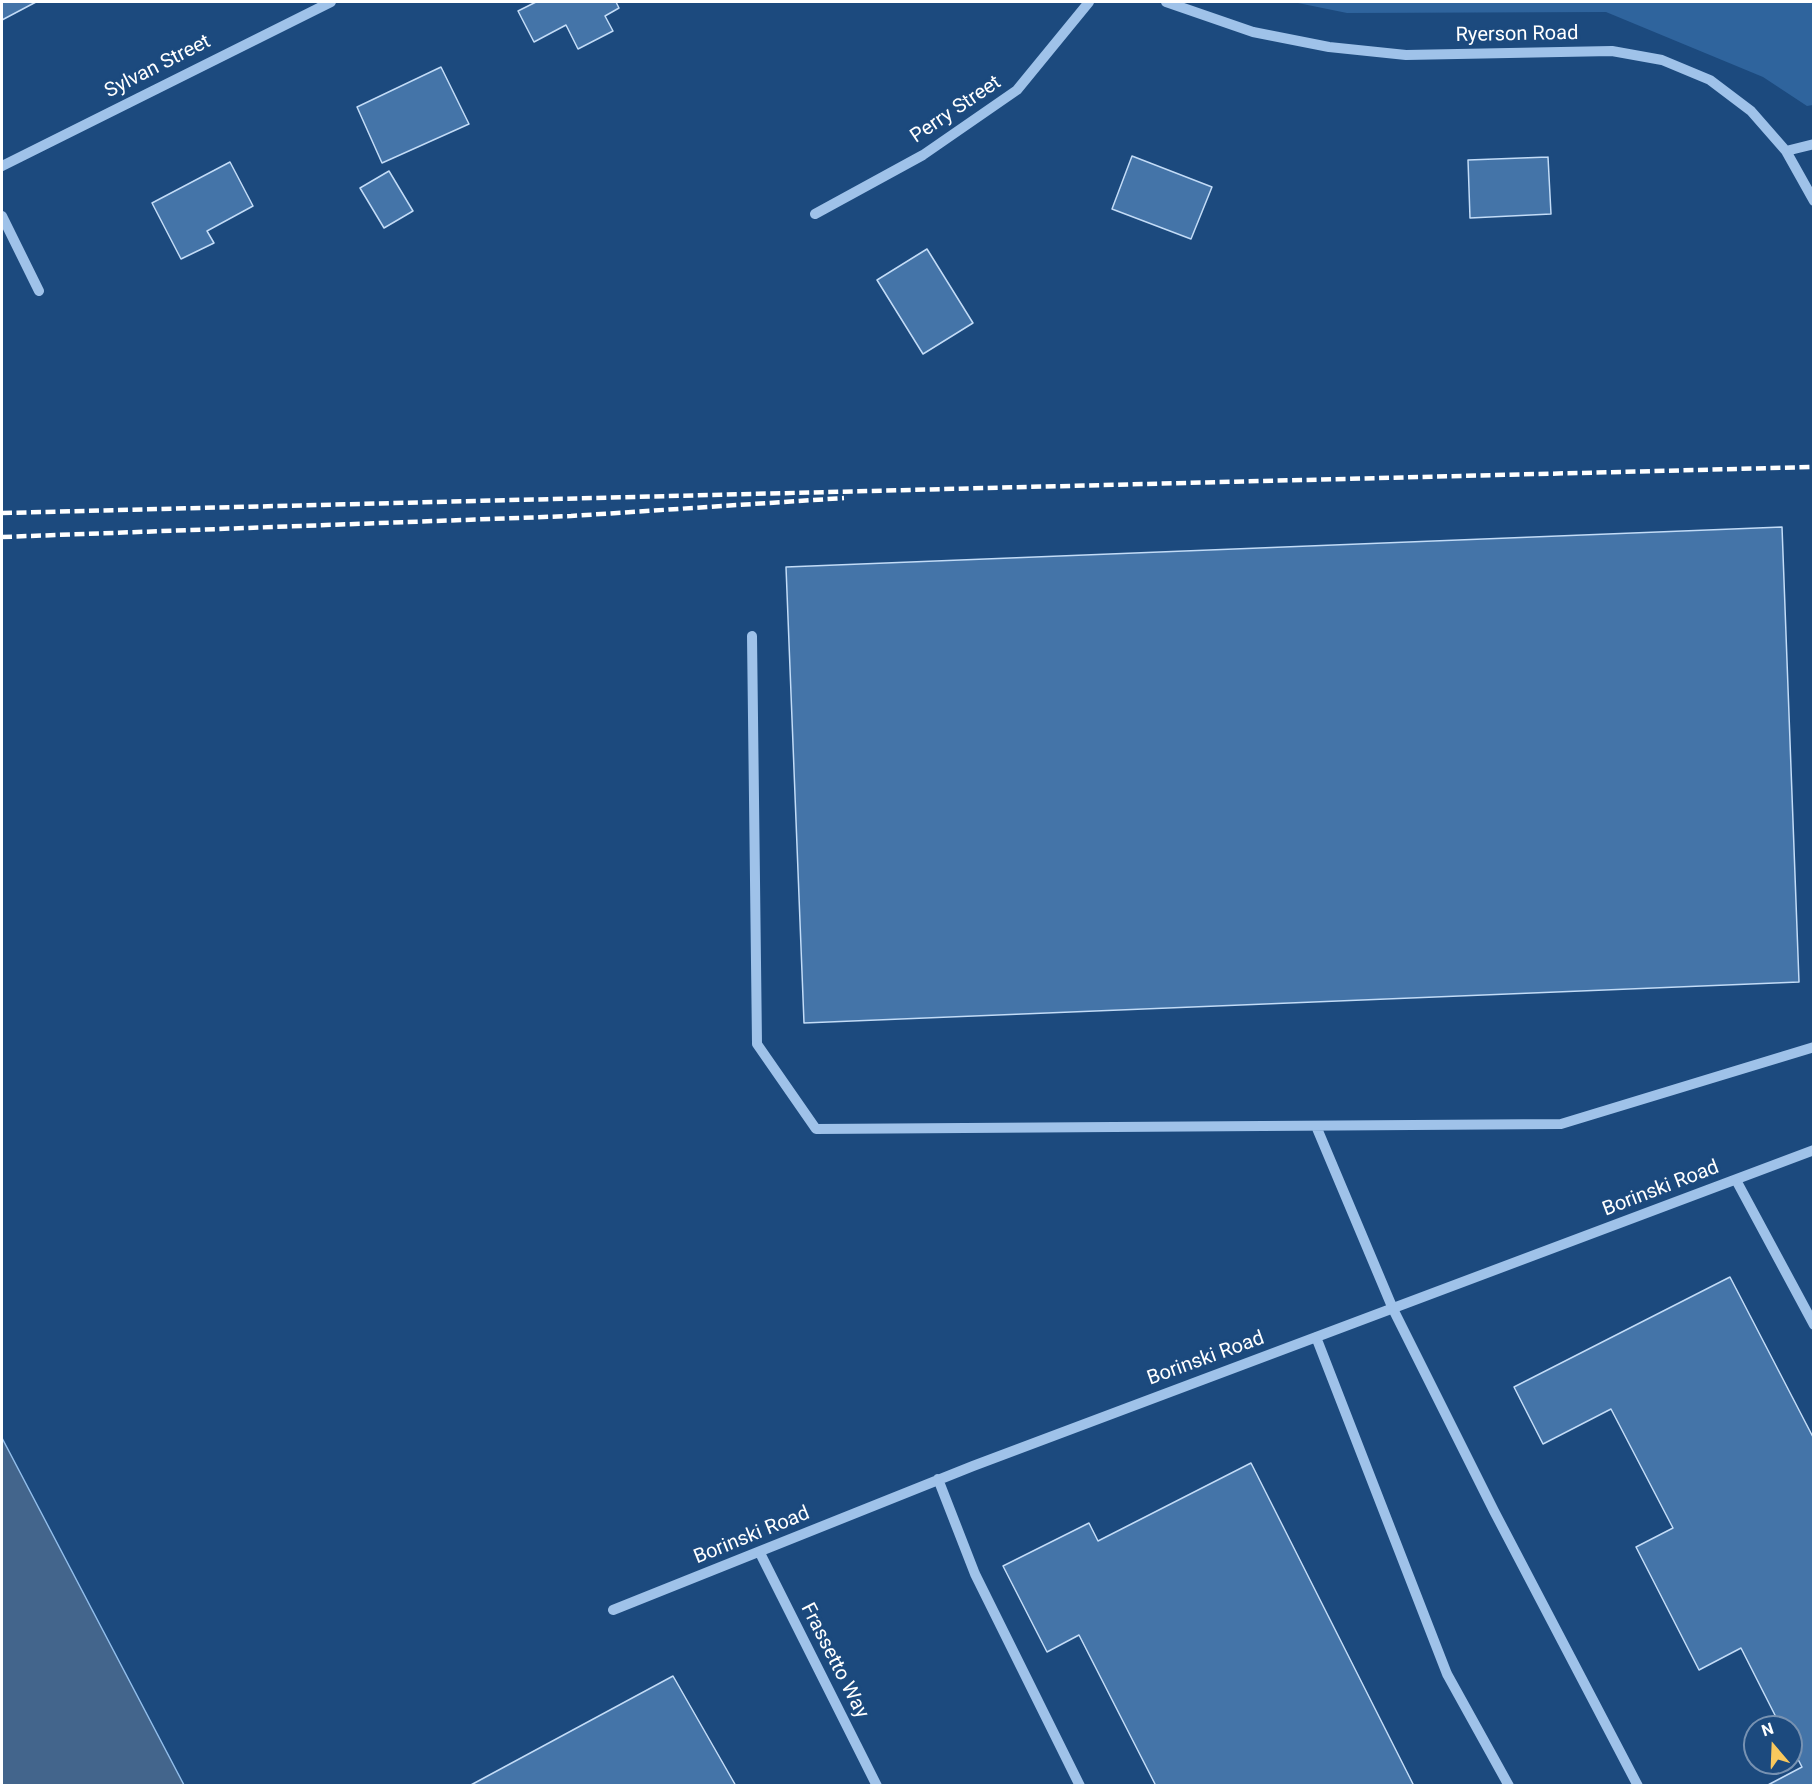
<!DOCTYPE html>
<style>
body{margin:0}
#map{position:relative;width:1815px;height:1787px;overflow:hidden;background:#1c4a7e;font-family:Roboto,sans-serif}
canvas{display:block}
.frame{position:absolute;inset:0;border:3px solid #fff;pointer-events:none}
.north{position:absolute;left:1743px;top:1715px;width:60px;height:60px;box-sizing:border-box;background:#1c4a7e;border:2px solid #7792b2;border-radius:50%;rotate:341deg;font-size:16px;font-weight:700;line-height:24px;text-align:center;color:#fff}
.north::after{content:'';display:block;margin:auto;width:21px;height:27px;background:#f9c85d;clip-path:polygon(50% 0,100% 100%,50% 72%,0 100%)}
</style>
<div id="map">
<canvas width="1815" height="1787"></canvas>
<div class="frame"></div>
<div class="north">N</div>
</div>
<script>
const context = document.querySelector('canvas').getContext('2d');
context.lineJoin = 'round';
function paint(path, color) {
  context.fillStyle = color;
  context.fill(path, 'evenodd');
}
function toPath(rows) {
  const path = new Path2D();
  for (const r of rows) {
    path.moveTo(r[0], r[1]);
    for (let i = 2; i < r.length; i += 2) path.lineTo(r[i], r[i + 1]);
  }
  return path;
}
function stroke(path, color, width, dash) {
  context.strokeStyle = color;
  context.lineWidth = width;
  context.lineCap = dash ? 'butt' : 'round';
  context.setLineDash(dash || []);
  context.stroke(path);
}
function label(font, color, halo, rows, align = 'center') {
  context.font = font + ' Roboto,sans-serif';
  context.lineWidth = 6;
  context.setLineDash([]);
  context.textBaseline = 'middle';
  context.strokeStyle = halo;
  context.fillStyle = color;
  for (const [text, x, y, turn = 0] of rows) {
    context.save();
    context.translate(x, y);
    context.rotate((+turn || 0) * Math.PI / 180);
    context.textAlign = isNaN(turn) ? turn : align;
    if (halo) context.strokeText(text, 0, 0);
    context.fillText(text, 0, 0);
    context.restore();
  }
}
paint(toPath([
 [1293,2,1813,2,1813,105,1807,106,1763,77,1606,12,1347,13]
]), '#2f649d');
const water = toPath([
 [2,1438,184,1785,2,1785,2,1438]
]);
paint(water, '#43658c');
stroke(water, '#92beeb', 1.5);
const building = toPath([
 [2,2,36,2,2,20,2,2],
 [536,2,616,2,619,8,605,16,613,31,578,49,566,25,534,42,518,11,536,2],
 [441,67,469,124,382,163,357,107,441,67],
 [1132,156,1212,187,1191,239,1112,209,1132,156],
 [1548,157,1551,214,1470,218,1468,160,1548,157],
 [230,162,253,206,207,231,214,243,181,259,152,203,230,162],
 [389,171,413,211,384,228,360,188,389,171],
 [927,249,973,323,923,354,877,280,927,249],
 [1782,527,1799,982,804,1023,786,567,1782,527],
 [1730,1277,1814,1439,1814,1786,1766,1786,1802,1767,1791,1746,1791,1727,1781,1727,1741,1648,1699,1670,1636,1547,1673,1528,1611,1409,1543,1444,1514,1387,1730,1277],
 [1251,1463,1414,1786,1156,1786,1079,1635,1047,1652,1003,1566,1089,1523,1098,1541,1251,1463],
 [673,1676,736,1786,469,1786,673,1676]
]);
paint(building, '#4474a8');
stroke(building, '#c3dcf7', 1.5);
stroke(toPath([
 [1166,2,1253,32,1329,47,1406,55,1612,51,1662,60,1710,80,1751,111,1786,151,1814,201],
 [1786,151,1814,144],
 [2,166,331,2],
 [815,214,923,155,1017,90,1089,2],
 [2,216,39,291],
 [752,636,757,1044,816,1129,1561,1124,1814,1047],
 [1316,1126,1393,1309,1494,1511,1638,1786],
 [1736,1180,1814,1325],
 [1316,1337,1447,1674,1509,1786],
 [938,1479,975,1574,1080,1786],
 [760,1553,877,1786],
 [613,1610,973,1466,1814,1150]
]), '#9fc2e9', 10);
stroke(toPath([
 [2,513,1814,467],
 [2,537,571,516,844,498]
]), '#fff', 4.5, [10, 4.5]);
label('20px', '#fff', '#1c4a7e', [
 ["Ryerson Road",1517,35,-1],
 ["Sylvan Street",158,67,-27],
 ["Perry Street",956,110,-34],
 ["Borinski Road",1661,1189,-21],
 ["Borinski Road",1206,1359,-20],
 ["Borinski Road",752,1536,-22],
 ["Frassetto Way",834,1661,63]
]);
</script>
